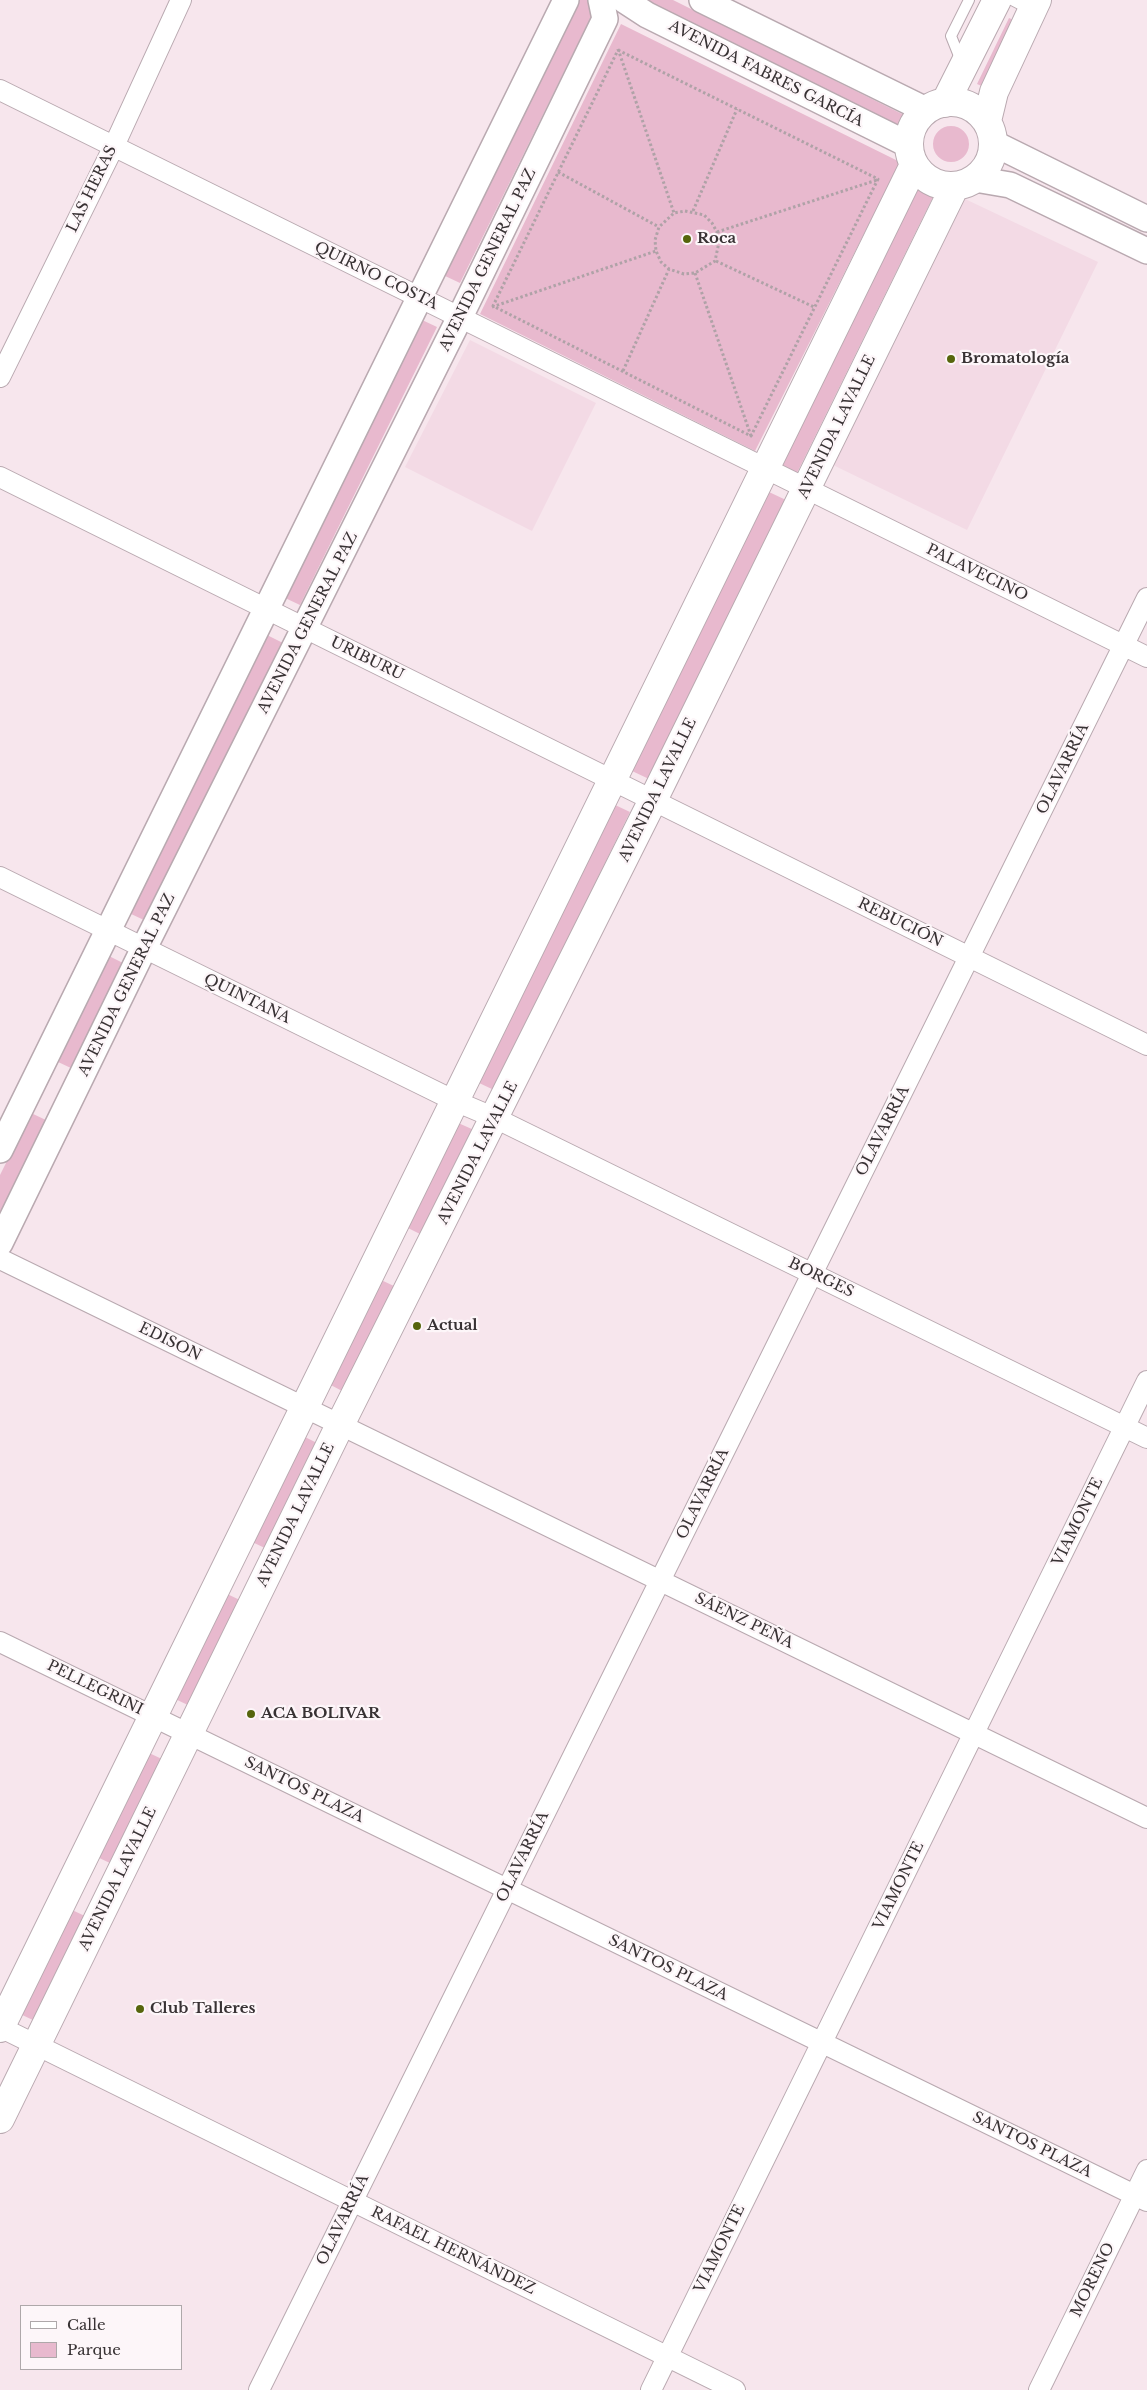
<!DOCTYPE html>
<meta charset="utf-8">
<style>
body{margin:0}
#map{position:relative;width:1147px;height:2390px;overflow:hidden;background:#f7e6ed;font-family:"Libre Baskerville",serif}
canvas{display:block}
.legend{position:absolute;left:20px;top:2305px;width:162px;height:65px;box-sizing:border-box;background:#fdf6f9;border:1px solid #aea8aa;margin:0;padding:6px 9px;list-style:none;font-size:15px;color:#383234}
.legend li{display:flex;align-items:center;gap:10px;height:25px}
.legend b{width:25px;border:1px solid #aea8aa}
</style>
<div id="map">
<canvas width="1147" height="2390"></canvas>
<ul class="legend">
<li><b style="height:6px;background:#fff"></b>Calle</li>
<li><b style="height:14px;background:#e8b9ce"></b>Parque</li>
</ul>
</div>
<script>
const context = document.querySelector('canvas').getContext('2d');
context.lineJoin = 'round';
function paint(path, color) {
  context.fillStyle = color;
  context.fill(path, 'evenodd');
}
function toPath(rows) {
  const path = new Path2D();
  for (const r of rows) {
    if (r.length === 3) {
      path.moveTo(r[0] + r[2], r[1]);
      path.arc(r[0], r[1], r[2], 0, 2 * Math.PI);
      continue;
    }
    path.moveTo(r[0], r[1]);
    for (let i = 2; i < r.length; i += 2) path.lineTo(r[i], r[i + 1]);
  }
  return path;
}
function stroke(path, color, width, dash) {
  context.strokeStyle = color;
  context.lineWidth = width;
  context.lineCap = dash ? 'butt' : 'round';
  context.setLineDash(dash || []);
  context.stroke(path);
}
function label(font, color, halo, rows, align = 'center') {
  context.font = font + ' "Libre Baskerville",serif';
  context.lineWidth = 4.5;
  context.setLineDash([]);
  context.textBaseline = 'middle';
  context.strokeStyle = halo;
  context.fillStyle = color;
  for (const [text, x, y, turn = 0] of rows) {
    context.save();
    context.translate(x, y);
    context.rotate((+turn || 0) * Math.PI / 180);
    context.textAlign = isNaN(turn) ? turn : align;
    if (halo) context.strokeText(text, 0, 0);
    context.fillText(text, 0, 0);
    context.restore();
  }
}
paint(toPath([
 [963,198,1098,262,967,530,833,465],
 [470,340,596,403,532,531,405,467]
]), '#f3dae5');
paint(toPath([
 [578,0,587,0,597,5,460,283,443,275],
 [643,0,673,0,904,115,898,127],
 [1009,18,1016,21,984,87,977,84],
 [621,24,900,162,755,451,480,314],
 [951,144,18],
 [917,187,934,195,797,473,780,465],
 [420,319,437,327,300,605,283,597],
 [769,492,786,500,649,779,632,771],
 [265,634,283,643,146,921,129,913],
 [613,804,630,812,494,1090,477,1082],
 [109,956,125,964,73,1069,56,1061],
 [31,1113,48,1121,0,1217,0,1175],
 [456,1122,474,1130,422,1235,404,1226],
 [379,1279,396,1287,344,1392,327,1383],
 [303,1436,319,1444,267,1549,250,1541],
 [225,1593,242,1601,190,1706,173,1698],
 [147,1752,164,1760,112,1864,95,1856],
 [70,1909,87,1917,35,2021,18,2013]
]), '#e8b9ce');
const service = toPath([
 [1012,0,1031,10],
 [961,61,951,36,969,0]
]);
const minor = toPath([
 [0,90,1147,657],
 [0,377,114,146,181,0],
 [0,477,1147,1045],
 [0,877,455,1101,495,1118,1147,1438],
 [0,1259,1147,1818],
 [0,1642,1147,2201],
 [0,2027,735,2390],
 [259,2390,1147,598],
 [651,2390,1147,1381],
 [1039,2390,1147,2170]
]);
const tertiary = toPath([
 [624,0,647,15,909,145],
 [702,0,926,110],
 [993,143,1147,219],
 [975,179,1010,185,1147,251],
 [0,1150,566,0],
 [0,1243,144,948,460,317,605,19,601,0]
]);
const secondary = toPath([
 [951,144,42],
 [945,103,997,0],
 [987,121,994,92,1037,0],
 [0,2028,914,165],
 [0,2119,340,1425,653,800,955,186]
]);
stroke(service, '#b9a9b0', 12);
stroke(minor, '#b9a9b0', 22);
stroke(tertiary, '#b9a9b0', 28);
stroke(secondary, '#b9a9b0', 30);
stroke(toPath([
 [618,49,674,213],
 [618,50,878,179,751,436,493,306,618,50],
 [558,172,659,227],
 [685,211,704,215,712,223,717,232,719,242,715,261,695,273,684,274,669,269,661,262,656,251,655,240,659,227,674,213,685,211],
 [693,211,737,109],
 [717,232,877,180],
 [716,261,814,307],
 [695,273,751,436],
 [492,307,656,251],
 [623,371,669,269]
]), '#afa2a7', 3, [2.5, 2.5]);
stroke(service, '#fff', 10);
stroke(minor, '#fff', 20);
stroke(tertiary, '#fff', 25);
stroke(secondary, '#fff', 28);
for (const [x, y, r, color] of [
 [687,239,5,"#56650c"],
 [951,359,5,"#56650c"],
 [417,1326,5,"#56650c"],
 [251,1714,5,"#56650c"],
 [140,2009,5,"#56650c"]
]) {
  const dot = new Path2D();
  dot.arc(x, y, r, 0, 2 * Math.PI);
  context.fillStyle = color;
  context.fill(dot);
  stroke(dot, '#fdf6f9', 2);
}
label('15px', '#383234', '#fdf6f9', [
 ["AVENIDA FABRES GARCÍA",766,74,27],
 ["LAS HERAS",92,189,-64],
 ["AVENIDA GENERAL PAZ",488,260,-64],
 ["QUIRNO COSTA",376,276,26],
 ["AVENIDA LAVALLE",837,427,-64],
 ["PALAVECINO",977,573,26],
 ["AVENIDA GENERAL PAZ",308,623,-63],
 ["URIBURU",367,659,26],
 ["OLAVARRÍA",1063,769,-64],
 ["AVENIDA LAVALLE",658,790,-64],
 ["REBUCIÓN",900,923,26],
 ["AVENIDA GENERAL PAZ",127,985,-64],
 ["QUINTANA",247,999,26],
 ["OLAVARRÍA",883,1131,-63],
 ["AVENIDA LAVALLE",478,1153,-63],
 ["BORGES",821,1278,26],
 ["EDISON",170,1342,26],
 ["OLAVARRÍA",703,1494,-64],
 ["AVENIDA LAVALLE",296,1515,-64],
 ["VIAMONTE",1078,1522,-64],
 ["SÁENZ PEÑA",744,1621,26],
 ["PELLEGRINI",95,1688,26],
 ["SANTOS PLAZA",304,1790,26],
 ["OLAVARRÍA",523,1857,-64],
 ["AVENIDA LAVALLE",118,1879,-64],
 ["VIAMONTE",899,1886,-64],
 ["SANTOS PLAZA",668,1968,26],
 ["SANTOS PLAZA",1032,2145,26],
 ["OLAVARRÍA",343,2220,-64],
 ["VIAMONTE",720,2249,-64],
 ["RAFAEL HERNÁNDEZ",453,2251,26],
 ["MORENO",1093,2280,-64]
]);
label('bold 15px', '#383234', '#fdf6f9', [
 ["Roca",697,239],
 ["Bromatología",961,359],
 ["Actual",427,1326],
 ["ACA BOLIVAR",261,1714],
 ["Club Talleres",150,2009]
], 'left');
</script>
